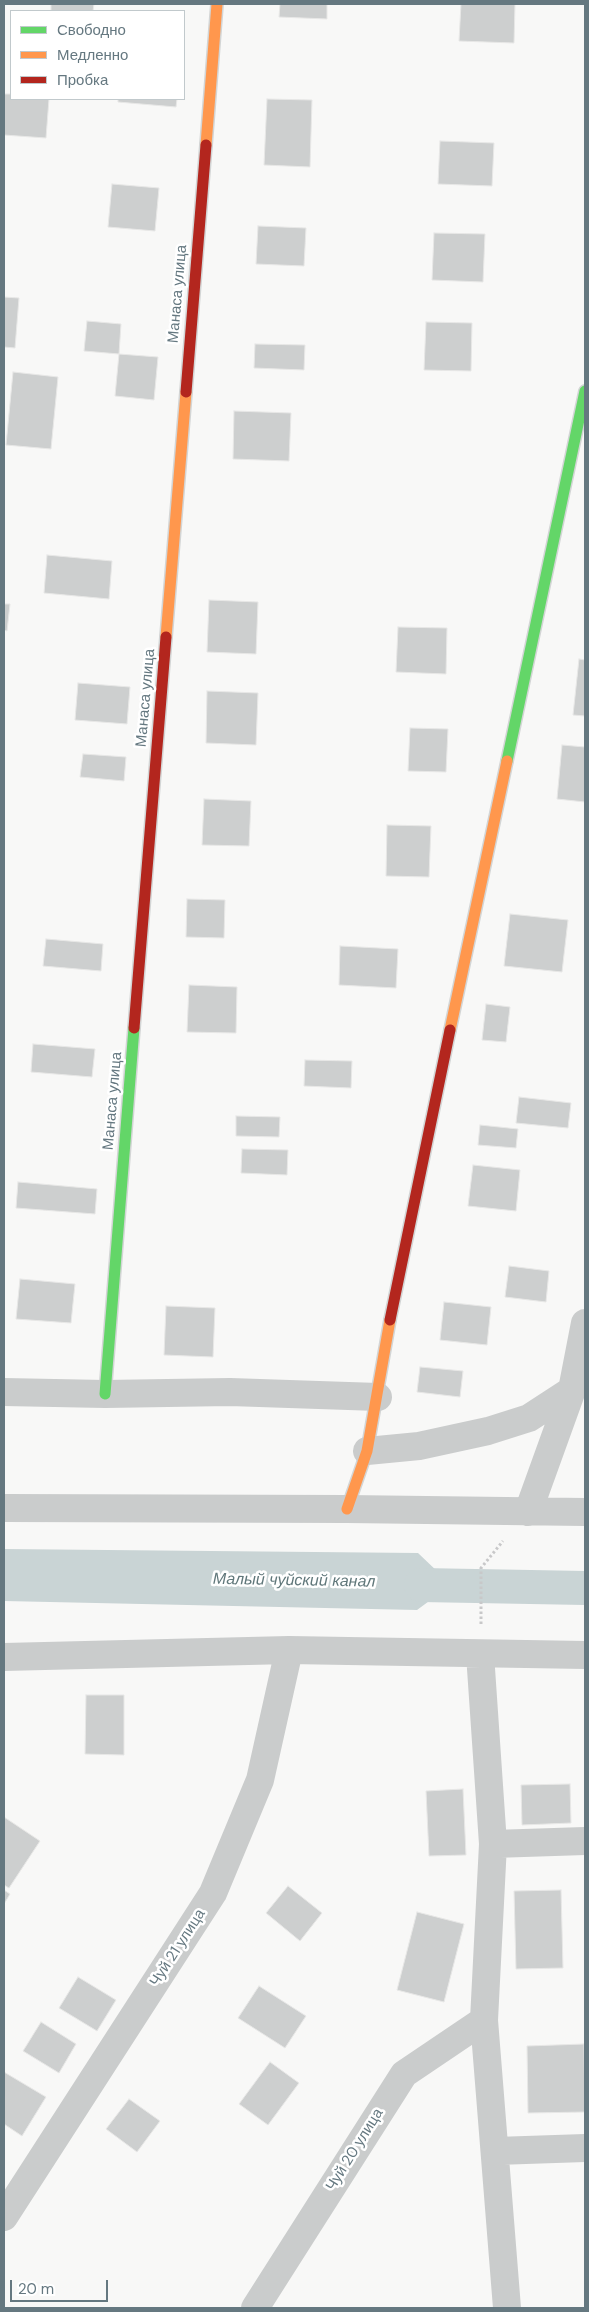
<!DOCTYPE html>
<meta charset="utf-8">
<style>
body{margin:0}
#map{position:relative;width:589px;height:2312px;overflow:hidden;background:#f8f8f7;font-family:"DM Sans",sans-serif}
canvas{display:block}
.frame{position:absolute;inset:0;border:5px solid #657880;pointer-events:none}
.legend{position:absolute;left:10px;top:10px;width:175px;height:90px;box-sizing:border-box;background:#fff;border:1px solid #c1c9cc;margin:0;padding:6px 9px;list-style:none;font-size:15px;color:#657880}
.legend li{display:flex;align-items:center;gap:10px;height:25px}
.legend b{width:25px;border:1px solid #c1c9cc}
.scale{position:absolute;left:10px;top:2280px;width:98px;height:22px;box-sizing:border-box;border:2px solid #657880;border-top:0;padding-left:6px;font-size:15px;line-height:18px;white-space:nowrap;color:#657880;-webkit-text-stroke:4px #fff;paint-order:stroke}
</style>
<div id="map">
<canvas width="589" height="2312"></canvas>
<div class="frame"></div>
<ul class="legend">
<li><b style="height:6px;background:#63d668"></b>Свободно</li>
<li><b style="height:6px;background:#ff974d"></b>Медленно</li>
<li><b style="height:6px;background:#b3261e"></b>Пробка</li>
</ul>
<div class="scale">20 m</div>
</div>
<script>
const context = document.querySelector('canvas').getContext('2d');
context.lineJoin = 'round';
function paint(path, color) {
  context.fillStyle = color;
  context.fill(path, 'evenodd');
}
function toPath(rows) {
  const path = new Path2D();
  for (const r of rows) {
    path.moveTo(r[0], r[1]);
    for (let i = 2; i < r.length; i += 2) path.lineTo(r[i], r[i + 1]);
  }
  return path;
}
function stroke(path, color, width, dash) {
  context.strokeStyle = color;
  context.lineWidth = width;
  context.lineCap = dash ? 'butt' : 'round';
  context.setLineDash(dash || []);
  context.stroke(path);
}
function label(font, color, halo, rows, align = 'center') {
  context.font = font + ' "DM Sans",sans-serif';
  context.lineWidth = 5;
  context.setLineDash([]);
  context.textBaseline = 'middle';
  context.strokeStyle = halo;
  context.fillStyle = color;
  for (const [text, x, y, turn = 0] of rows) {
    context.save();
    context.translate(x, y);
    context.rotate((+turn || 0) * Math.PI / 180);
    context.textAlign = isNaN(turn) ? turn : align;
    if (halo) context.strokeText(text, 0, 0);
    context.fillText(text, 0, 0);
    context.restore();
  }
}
paint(toPath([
 [4,1549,418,1553,439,1573,467,1576,466,1597,436,1596,417,1610,4,1601],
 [585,1575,585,1601,538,1599,538,1577]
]), '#c9d4d5');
stroke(toPath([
 [421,1585,585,1588]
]), '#c9d4d5', 34);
const building = toPath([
 [51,4,94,4,93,11,51,11,51,4],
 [280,4,327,4,327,19,279,17,280,4],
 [461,4,515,4,514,43,459,41,461,4],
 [4,94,11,94,11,99,49,99,46,138,4,135,4,94],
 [118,99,177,99,176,107,118,102,118,99],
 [267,99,312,100,310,167,264,165,267,99],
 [440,141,494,143,492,186,438,184,440,141],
 [112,184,159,188,155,231,108,227,112,184],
 [258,226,306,228,304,266,256,264,258,226],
 [434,233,485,234,483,282,432,280,434,233],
 [4,297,19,298,15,348,4,347,4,297],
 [87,321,121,324,119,354,84,351,87,321],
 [426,322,472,323,471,371,424,370,426,322],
 [255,344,305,345,304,370,254,368,255,344],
 [119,354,158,357,154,400,115,396,119,354],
 [13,372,58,377,51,449,6,445,13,372],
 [234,411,291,413,289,461,233,459,234,411],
 [47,555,112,561,109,599,44,593,47,555],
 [209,600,258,602,256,654,207,652,209,600],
 [4,604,10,604,7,631,4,630,4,604],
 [398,627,447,628,446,674,396,672,398,627],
 [579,659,585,660,585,716,573,715,579,659],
 [78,683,130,687,127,724,75,720,78,683],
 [207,691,258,693,256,745,206,743,207,691],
 [410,728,448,729,446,772,408,771,410,728],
 [562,745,585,747,585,802,557,799,562,745],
 [83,754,126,757,124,781,80,777,83,754],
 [204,799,251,801,249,846,202,845,204,799],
 [387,825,431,826,429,877,386,876,387,825],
 [187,899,225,900,224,938,186,937,187,899],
 [510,914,568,920,562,972,504,966,510,914],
 [46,939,103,944,101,971,43,966,46,939],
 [340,946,398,949,396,988,339,985,340,946],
 [189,985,237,987,236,1033,187,1032,189,985],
 [486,1004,510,1007,506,1042,482,1040,486,1004],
 [33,1044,95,1049,92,1077,31,1072,33,1044],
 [305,1060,352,1061,351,1088,304,1086,305,1060],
 [519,1097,571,1103,568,1128,516,1123,519,1097],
 [236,1116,280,1117,279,1137,236,1136,236,1116],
 [480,1125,518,1129,516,1148,478,1145,480,1125],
 [242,1149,288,1150,287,1175,241,1173,242,1149],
 [473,1165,520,1170,516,1211,468,1206,473,1165],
 [18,1182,97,1189,95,1214,16,1208,18,1182],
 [509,1266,549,1271,546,1302,505,1297,509,1266],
 [20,1279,75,1284,71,1323,16,1319,20,1279],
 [444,1302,491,1307,487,1345,440,1340,444,1302],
 [166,1306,215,1308,213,1357,164,1355,166,1306],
 [420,1367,463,1371,460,1397,417,1392,420,1367],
 [86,1695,124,1695,124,1755,85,1754,86,1695],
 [570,1784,571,1823,522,1825,521,1785,570,1784],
 [463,1789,466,1855,429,1856,426,1791,463,1789],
 [4,1817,40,1841,9,1888,4,1885,4,1817],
 [288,1886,322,1913,300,1941,266,1913,288,1886],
 [4,1890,10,1894,4,1904,4,1890],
 [561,1890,563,1968,516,1969,514,1891,561,1890],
 [417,1912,464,1924,444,2002,397,1990,417,1912],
 [78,1977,116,2000,97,2031,59,2008,78,1977],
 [259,1986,306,2016,285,2048,238,2018,259,1986],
 [41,2022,76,2044,59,2073,23,2051,41,2022],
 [584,2044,585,2112,528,2113,527,2046,584,2044],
 [270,2062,299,2083,268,2125,239,2104,270,2062],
 [4,2072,46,2097,22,2136,4,2124,4,2072],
 [129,2099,160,2121,137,2152,106,2129,129,2099]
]);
paint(building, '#cdcfcf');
stroke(building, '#e7e7e6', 1);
const fast = toPath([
 [507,761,585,391],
 [105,1394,134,1028]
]);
const slow = toPath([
 [206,145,217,4],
 [166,637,186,392],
 [450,1030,507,761],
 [347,1509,367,1451,390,1320]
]);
const jam = toPath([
 [186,392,206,145],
 [134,1028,166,637],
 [390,1320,450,1030]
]);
stroke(fast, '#d3d5d5', 14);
stroke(slow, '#d3d5d5', 14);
stroke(jam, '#d3d5d5', 14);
stroke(toPath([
 [481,1624,481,1568,503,1541]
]), '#c8c8c9', 3, [2.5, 2.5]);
stroke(toPath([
 [4,1392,105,1394,230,1392,378,1397],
 [367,1451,419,1446,488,1431,529,1418,572,1390],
 [4,1508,347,1509,585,1512],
 [528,1512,572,1390,585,1323],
 [480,1654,493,1844,484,2020,507,2308],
 [4,1657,289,1650,585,1655],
 [493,1844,585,1841],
 [496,2151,585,2148],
 [4,2217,213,1893,260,1780,289,1650],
 [255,2308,404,2074,484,2020]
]), '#cacccc', 28);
stroke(fast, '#63d668', 11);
stroke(slow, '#ff974d', 11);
stroke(jam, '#b3261e', 11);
label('15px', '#657880', '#fff', [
 ["Манаса улица",178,294,-85],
 ["Манаса улица",146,698,-85],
 ["Манаса улица",113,1101,-85],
 ["Чуй 21 улица",178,1948,-57],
 ["Чуй 20 улица",355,2150,-58]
]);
label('italic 16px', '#60777a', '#fff', [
 ["Малый чуйский канал",294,1581,1]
]);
</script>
